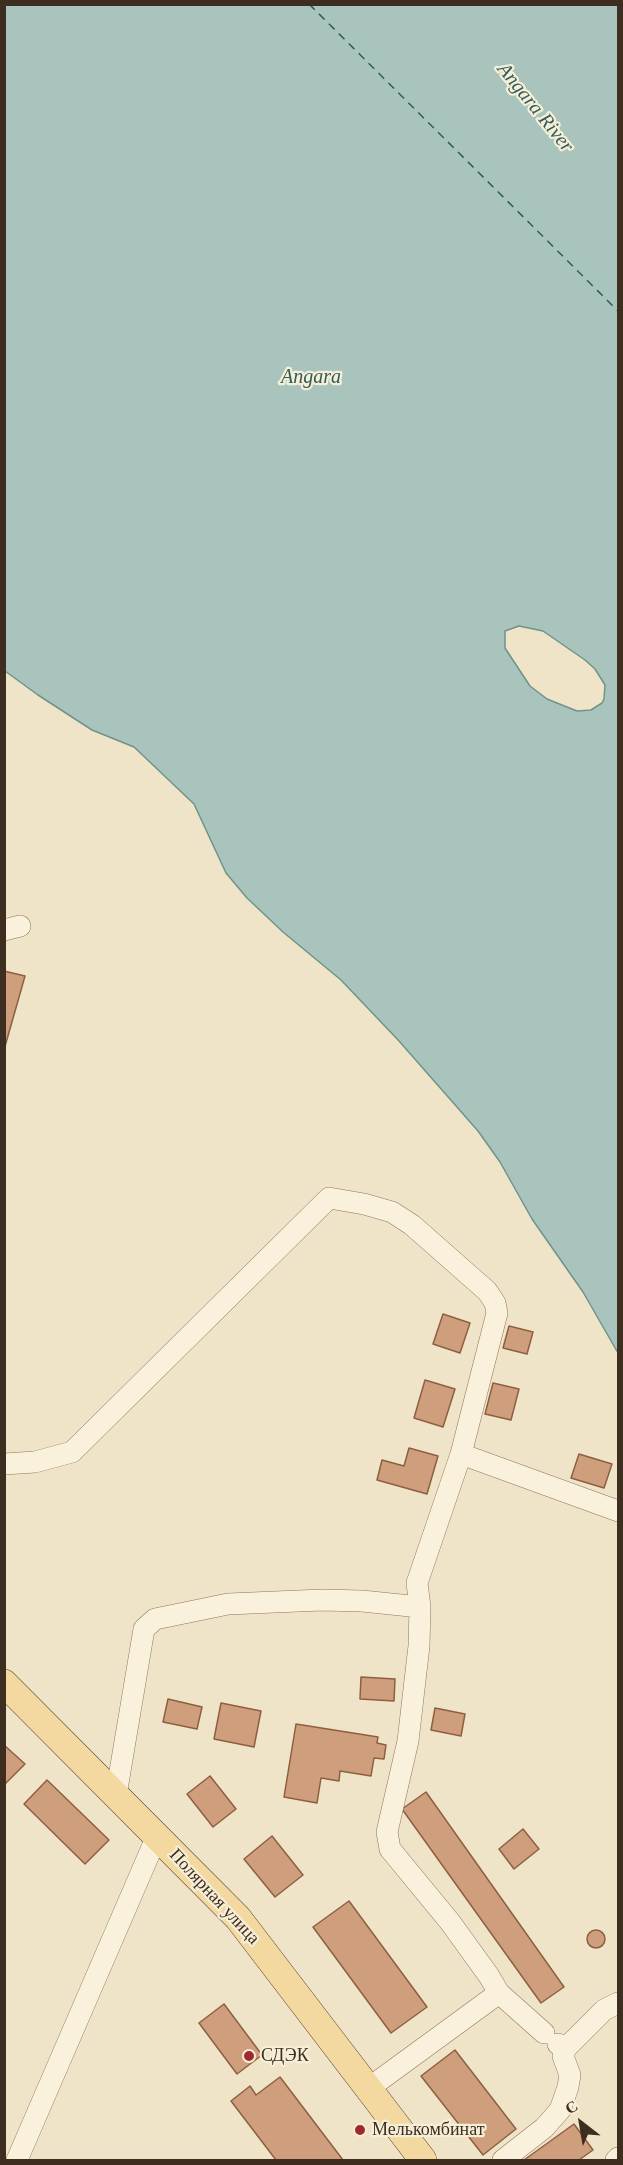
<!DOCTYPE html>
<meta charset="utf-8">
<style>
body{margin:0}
#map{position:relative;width:623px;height:2165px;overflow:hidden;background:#f0e4c8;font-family:"Times New Roman",serif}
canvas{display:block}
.frame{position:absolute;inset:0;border:6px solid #3d2e20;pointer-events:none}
.north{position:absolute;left:551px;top:2093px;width:60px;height:60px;-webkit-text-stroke:4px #f7eed8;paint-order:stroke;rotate:329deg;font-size:16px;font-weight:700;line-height:24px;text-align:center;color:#3d2e20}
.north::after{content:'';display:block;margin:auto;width:21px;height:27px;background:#3d2e20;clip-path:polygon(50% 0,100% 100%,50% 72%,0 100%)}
</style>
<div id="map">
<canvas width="623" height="2165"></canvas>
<div class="frame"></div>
<div class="north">С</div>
</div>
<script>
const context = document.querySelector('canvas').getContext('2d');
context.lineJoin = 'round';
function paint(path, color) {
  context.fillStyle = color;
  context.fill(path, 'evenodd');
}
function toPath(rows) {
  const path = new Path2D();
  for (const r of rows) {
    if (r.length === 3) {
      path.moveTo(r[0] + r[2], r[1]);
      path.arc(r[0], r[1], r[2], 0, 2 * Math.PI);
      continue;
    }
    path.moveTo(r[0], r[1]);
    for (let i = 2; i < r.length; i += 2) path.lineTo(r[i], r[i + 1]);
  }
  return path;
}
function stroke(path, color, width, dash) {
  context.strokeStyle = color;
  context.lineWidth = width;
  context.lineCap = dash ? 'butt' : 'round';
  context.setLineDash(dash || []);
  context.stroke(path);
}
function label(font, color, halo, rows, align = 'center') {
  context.font = font + ' "Times New Roman",serif';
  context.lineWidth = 4.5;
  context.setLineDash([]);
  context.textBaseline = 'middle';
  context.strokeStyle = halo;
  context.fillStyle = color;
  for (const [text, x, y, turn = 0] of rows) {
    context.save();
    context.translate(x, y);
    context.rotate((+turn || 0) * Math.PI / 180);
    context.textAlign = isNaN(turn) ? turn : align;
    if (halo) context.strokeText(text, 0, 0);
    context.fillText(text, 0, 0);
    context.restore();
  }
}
const water = toPath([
 [4,5,618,5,618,1353,583,1292,532,1219,500,1162,478,1131,399,1041,341,980,283,932,247,898,226,873,194,804,134,747,92,730,38,695,5,671,4,5],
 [519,626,543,631,585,660,595,669,605,685,604,699,602,703,591,710,577,711,547,699,530,686,505,648,505,631,519,626]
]);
paint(water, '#a9c4bc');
stroke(water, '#6f938a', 1.5);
stroke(toPath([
 [309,4,618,311]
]), '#2f5d5a', 1.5, [8, 6]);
const building = toPath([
 [4,971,25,976,4,1050,4,971],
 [443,1314,470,1323,460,1353,433,1344,443,1314],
 [509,1326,533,1332,527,1354,503,1348,509,1326],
 [425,1380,455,1389,443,1427,414,1418,425,1380],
 [493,1383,519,1389,511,1420,485,1414,493,1383],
 [409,1448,438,1456,427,1494,377,1480,382,1460,404,1466,409,1448],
 [579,1454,612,1464,604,1488,571,1478,579,1454],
 [361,1677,395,1679,394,1701,360,1699,361,1677],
 [168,1699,202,1707,197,1729,163,1722,168,1699],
 [221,1703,261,1711,254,1747,214,1739,221,1703],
 [435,1708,465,1714,461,1736,431,1730,435,1708],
 [296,1724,378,1737,377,1743,386,1745,384,1759,374,1758,371,1776,340,1771,339,1781,321,1778,317,1803,284,1797,296,1724],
 [4,1745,25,1764,4,1785,4,1745],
 [210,1776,236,1809,213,1827,187,1794,210,1776],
 [47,1780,109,1840,85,1864,24,1804,47,1780],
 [426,1792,564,1987,541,2003,402,1809,426,1792],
 [523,1829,539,1849,514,1869,499,1849,523,1829],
 [272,1836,303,1875,275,1897,244,1859,272,1836],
 [349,1901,427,2007,391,2033,313,1927,349,1901],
 [596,1939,9],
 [224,2004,262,2055,237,2074,199,2023,224,2004],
 [455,2050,516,2129,483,2155,421,2076,455,2050],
 [280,2077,343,2160,276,2160,231,2101,250,2086,256,2095,280,2077],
 [574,2124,593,2150,579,2160,524,2160,574,2124]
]);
paint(building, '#cf9f7d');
stroke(building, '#8d5f41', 1.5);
const minor = toPath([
 [4,930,20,926],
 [4,1464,35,1462,72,1452,329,1198,364,1204,392,1212,412,1225,487,1291,495,1303,497,1313,461,1454],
 [420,1607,419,1646,408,1741,387,1832,390,1849,450,1922,489,1976,499,1993],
 [116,1795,144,1629,155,1619,228,1604,322,1600,362,1601,420,1607,417,1583,461,1454,618,1511],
 [558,2044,566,2048,604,2010,618,2003],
 [369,2088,499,1993,544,2033],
 [17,2160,157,1836],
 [503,2160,544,2128,560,2110,568,2087,570,2075,563,2056,566,2048],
 [616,2160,618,2158]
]);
const major = toPath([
 [4,1683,238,1918,423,2160]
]);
stroke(minor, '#8d765c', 22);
stroke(major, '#5b4430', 28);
stroke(minor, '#faf1dc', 21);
stroke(major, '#f3d9a0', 27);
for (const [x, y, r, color] of [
 [249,2056,6,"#9e2a2b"],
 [360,2130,6,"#9e2a2b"]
]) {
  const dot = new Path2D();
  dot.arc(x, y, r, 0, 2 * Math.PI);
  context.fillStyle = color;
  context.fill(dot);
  stroke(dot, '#f7eed8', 2);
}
label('18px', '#3d2e20', '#f7eed8', [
 ["Полярная улица",214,1897,47]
]);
label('18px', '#3d2e20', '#f7eed8', [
 ["СДЭК",261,2056],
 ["Мелькомбинат",372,2130]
], 'left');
label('italic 20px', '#2f5d5a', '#f7eed8', [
 ["Angara River",535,108,51],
 ["Angara",311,378]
]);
</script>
